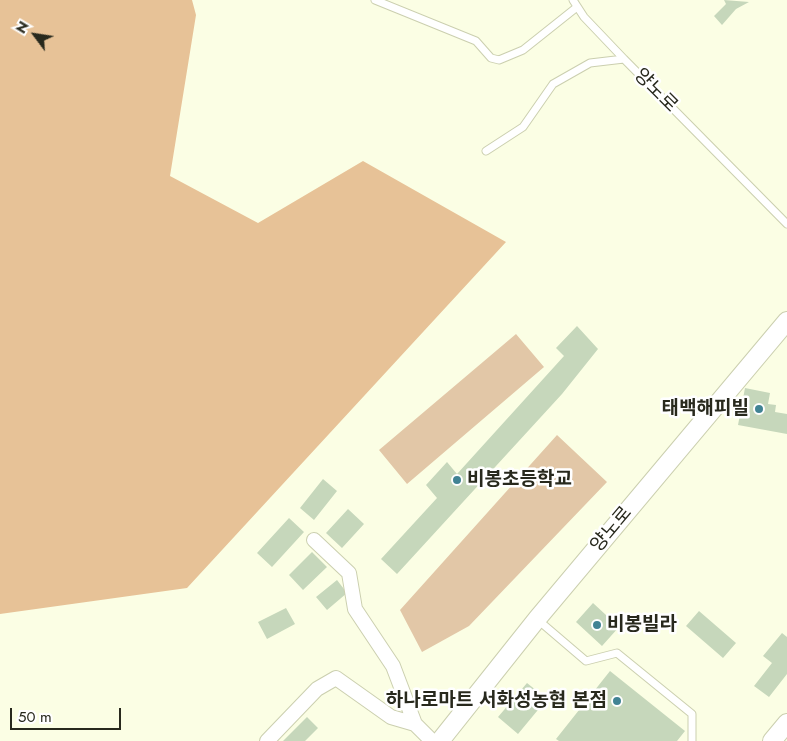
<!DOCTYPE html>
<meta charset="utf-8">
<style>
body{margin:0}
#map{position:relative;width:787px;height:741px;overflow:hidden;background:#fbfee4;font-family:Jost,sans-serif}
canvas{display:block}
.north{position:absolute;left:10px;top:10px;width:50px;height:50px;-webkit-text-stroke:4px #fff;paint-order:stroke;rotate:301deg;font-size:14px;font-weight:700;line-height:20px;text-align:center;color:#28291d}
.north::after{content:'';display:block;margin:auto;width:18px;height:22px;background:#28291d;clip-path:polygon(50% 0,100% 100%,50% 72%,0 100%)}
.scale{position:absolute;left:10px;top:708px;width:111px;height:22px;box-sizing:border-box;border:2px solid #28291d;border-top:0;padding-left:6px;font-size:15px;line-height:18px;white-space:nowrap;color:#28291d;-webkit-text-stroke:4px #fff;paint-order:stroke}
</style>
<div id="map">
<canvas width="787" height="741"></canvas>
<div class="north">N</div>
<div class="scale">50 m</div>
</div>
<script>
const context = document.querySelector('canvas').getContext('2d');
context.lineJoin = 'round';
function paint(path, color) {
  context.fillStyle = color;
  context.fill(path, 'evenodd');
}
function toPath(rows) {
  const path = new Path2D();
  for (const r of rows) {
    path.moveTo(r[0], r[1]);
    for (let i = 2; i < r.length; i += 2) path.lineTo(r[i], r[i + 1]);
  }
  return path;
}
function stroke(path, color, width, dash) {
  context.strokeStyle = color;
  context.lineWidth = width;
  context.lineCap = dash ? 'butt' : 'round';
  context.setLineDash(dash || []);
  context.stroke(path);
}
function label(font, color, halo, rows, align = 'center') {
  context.font = font + ' Jost,"Noto Sans KR",sans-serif';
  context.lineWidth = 5;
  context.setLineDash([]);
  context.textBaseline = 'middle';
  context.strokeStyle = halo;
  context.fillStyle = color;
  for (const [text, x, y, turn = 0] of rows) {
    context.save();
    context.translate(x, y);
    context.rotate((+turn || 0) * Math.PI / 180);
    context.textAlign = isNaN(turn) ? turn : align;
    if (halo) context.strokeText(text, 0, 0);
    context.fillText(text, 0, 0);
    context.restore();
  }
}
paint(toPath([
 [516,334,544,367,407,484,379,450],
 [557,435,607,482,469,626,422,652,400,610]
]), '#e2c7a7');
paint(toPath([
 [0,0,192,0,196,15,170,176,258,223,363,161,506,242,187,588,0,614]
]), '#e7c297');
paint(toPath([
 [724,0,749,2,736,9,722,25,714,16,726,4],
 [577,326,598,349,562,394,397,574,381,559,437,498,426,485,447,462,457,474,564,356,556,348],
 [745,388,770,393,768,404,776,405,775,412,787,414,787,434,738,425],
 [323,479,337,491,314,520,300,508],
 [348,509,364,524,342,548,326,533],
 [289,518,304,532,272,567,257,553],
 [312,552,327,567,303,590,289,575],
 [337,580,347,593,327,610,316,597],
 [593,603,619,627,602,646,576,622],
 [286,608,295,624,267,639,258,622],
 [699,611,736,643,723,658,686,626],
 [782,633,787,637,787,674,769,697,754,686,772,663,763,656],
 [610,671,685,731,677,741,559,741,556,739],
 [527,683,547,699,518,734,498,717],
 [307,717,318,728,305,741,283,741]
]), '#c6d7bb');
const service = toPath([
 [375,0,476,41,491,58,499,60,523,50,577,7],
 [573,0,584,17,624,59],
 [486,151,523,127,553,84,590,63,624,59,787,224],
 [538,620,586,661,617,653,692,714,692,741]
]);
const minor = toPath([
 [314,540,349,573,355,609,393,666,415,724,432,741],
 [267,741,317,689,336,678,391,717,415,724]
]);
const tertiary = toPath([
 [440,741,537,619,787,321],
 [772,741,787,723]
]);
stroke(service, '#cbcfaf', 9);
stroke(minor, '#cbcfaf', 16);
stroke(tertiary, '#cbcfaf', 20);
stroke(service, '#fff', 7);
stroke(minor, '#fff', 14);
stroke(tertiary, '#fff', 18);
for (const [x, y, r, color] of [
 [759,409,5,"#418394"],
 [457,480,5,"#418394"],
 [597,625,5,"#418394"],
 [617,701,5,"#418394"]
]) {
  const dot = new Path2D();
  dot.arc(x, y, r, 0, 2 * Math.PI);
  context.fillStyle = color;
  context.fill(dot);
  stroke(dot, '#fff', 2);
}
label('19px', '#28291d', '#fff', [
 ["양노로",655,91,45],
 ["양노로",612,530,-50]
]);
label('bold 19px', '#28291d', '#fff', [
 ["태백해피빌",749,409],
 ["비봉초등학교",467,480,"left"],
 ["비봉빌라",607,625,"left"],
 ["하나로마트 서화성농협 본점",607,701]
], 'right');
</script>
